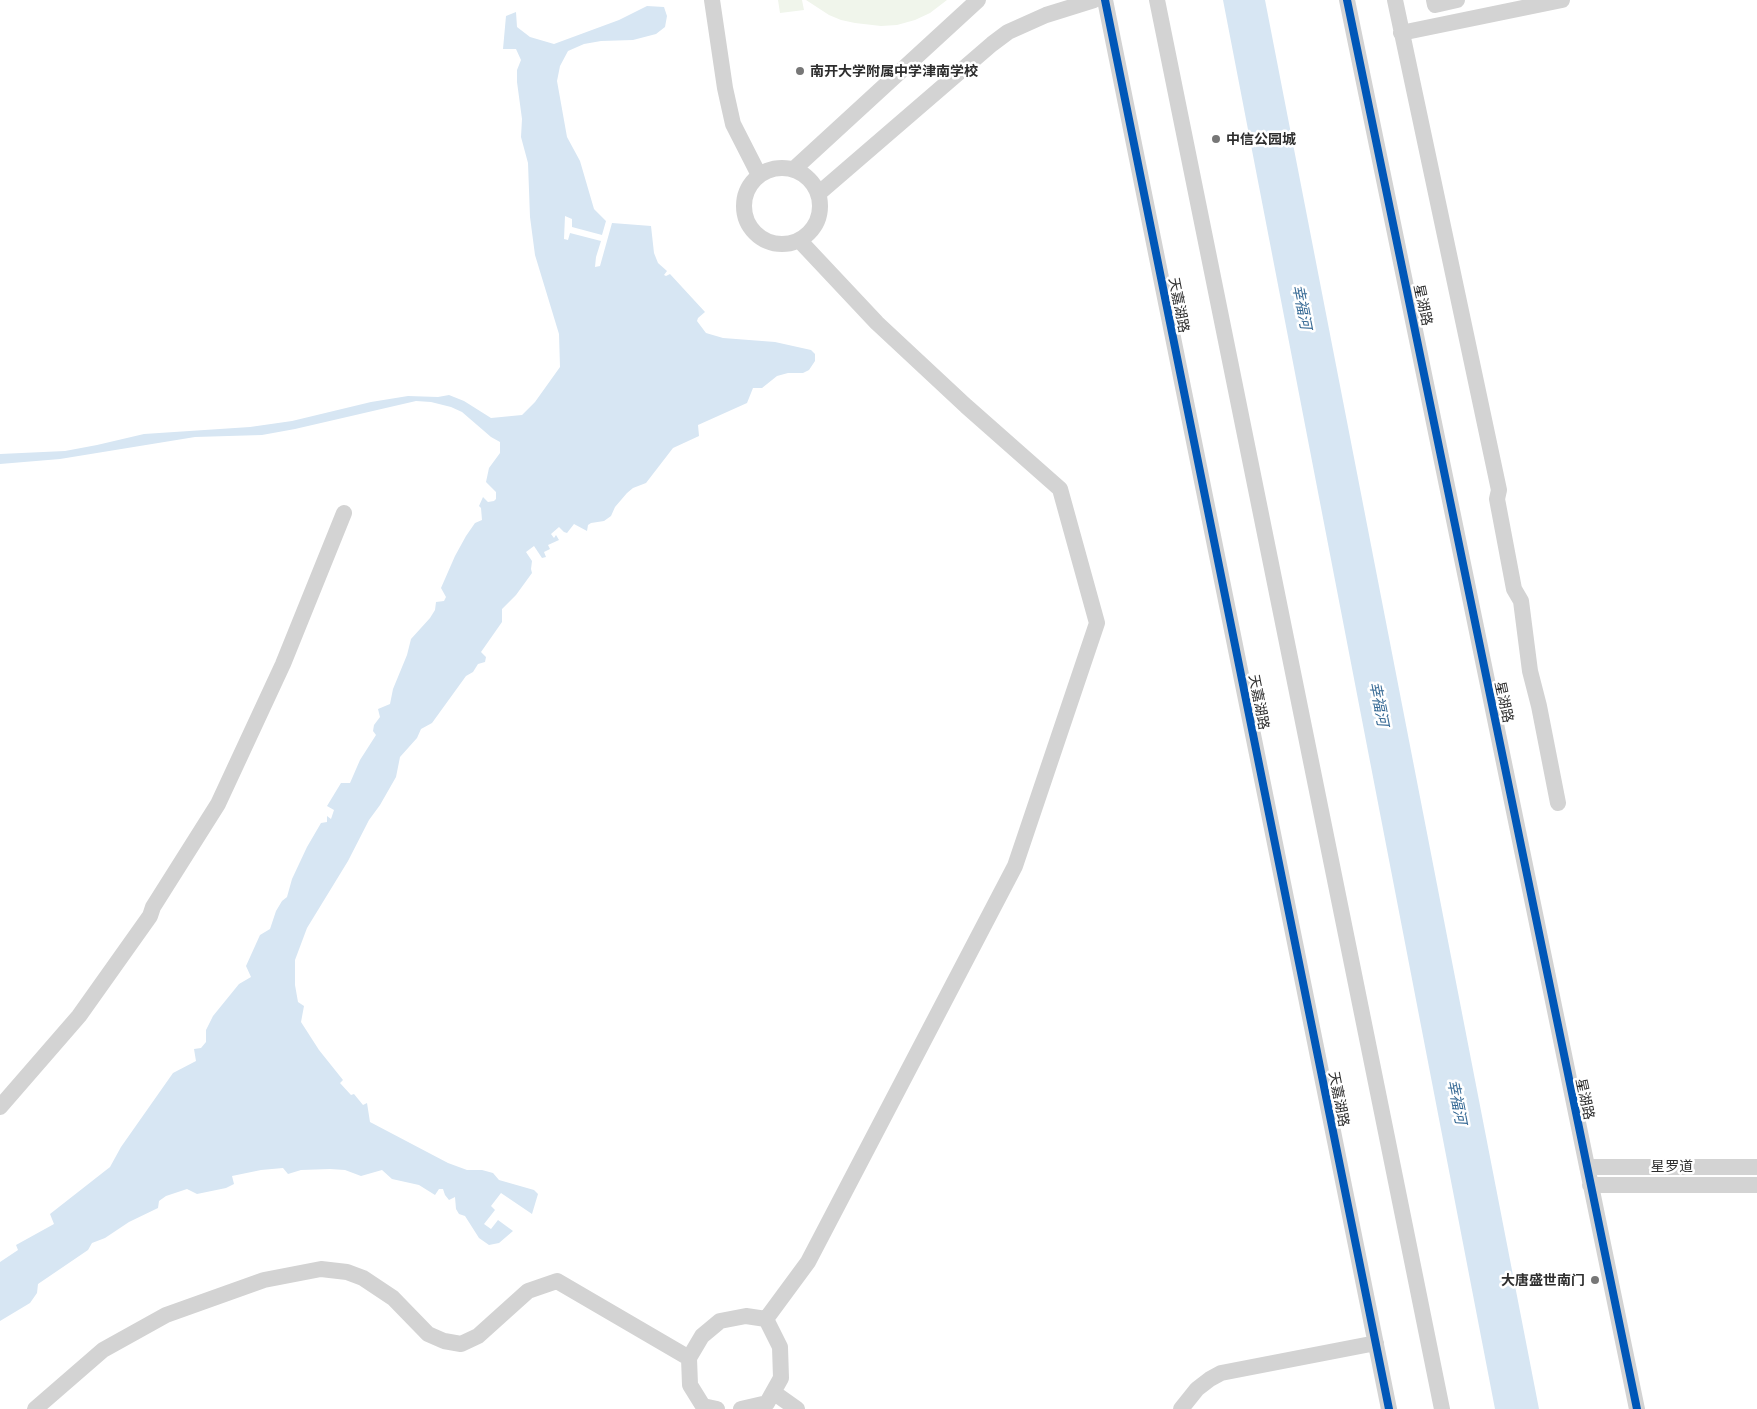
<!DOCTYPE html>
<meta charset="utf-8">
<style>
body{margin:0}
canvas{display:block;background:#fff}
</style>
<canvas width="1757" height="1409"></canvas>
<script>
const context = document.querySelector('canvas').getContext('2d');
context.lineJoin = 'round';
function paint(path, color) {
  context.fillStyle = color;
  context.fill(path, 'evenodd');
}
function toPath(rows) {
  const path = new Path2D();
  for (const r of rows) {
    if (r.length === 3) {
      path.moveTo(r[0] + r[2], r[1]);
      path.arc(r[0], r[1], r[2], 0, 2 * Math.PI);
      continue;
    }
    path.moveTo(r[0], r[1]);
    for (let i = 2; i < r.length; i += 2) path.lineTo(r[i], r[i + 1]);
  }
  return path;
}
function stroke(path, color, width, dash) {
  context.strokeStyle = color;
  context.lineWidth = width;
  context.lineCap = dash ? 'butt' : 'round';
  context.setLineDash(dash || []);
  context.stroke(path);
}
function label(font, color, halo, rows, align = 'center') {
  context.font = font + ' Barlow,"Noto Sans SC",sans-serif';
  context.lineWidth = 5;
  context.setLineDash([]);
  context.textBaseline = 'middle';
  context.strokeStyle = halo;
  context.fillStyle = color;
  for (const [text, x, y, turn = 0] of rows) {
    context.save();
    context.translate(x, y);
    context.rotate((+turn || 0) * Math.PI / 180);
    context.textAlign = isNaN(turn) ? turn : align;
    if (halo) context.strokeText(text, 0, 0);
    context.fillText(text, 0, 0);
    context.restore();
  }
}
paint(toPath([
 [778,0,802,0,804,10,780,13],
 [806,0,947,0,930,13,915,20,897,25,881,26,855,23,841,20,829,15]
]), '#f0f5eb');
paint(toPath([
 [1223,0,1265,0,1539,1409,1495,1409],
 [647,6,664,7,667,16,665,27,656,34,633,40,601,41,584,44,568,51,560,66,557,81,567,137,580,161,594,209,606,221,602,235,572,227,572,219,565,216,564,239,568,240,570,233,601,241,596,257,595,267,600,266,612,223,651,226,654,253,658,263,667,271,664,275,666,276,670,274,705,312,698,318,697,321,706,333,723,338,775,342,811,350,815,354,815,361,809,370,803,373,788,373,777,376,762,388,753,388,747,403,698,425,699,436,673,448,646,483,633,488,627,493,615,507,611,516,604,521,591,523,588,525,587,531,574,524,567,533,564,532,559,527,551,534,554,538,556,535,559,540,548,545,550,549,544,552,546,557,542,558,534,546,526,552,532,561,531,569,532,573,516,595,502,609,502,622,481,652,486,657,485,662,478,664,473,672,466,676,432,723,421,729,417,738,400,757,396,777,380,805,369,820,348,861,307,928,295,960,295,985,298,1002,304,1006,301,1022,319,1050,343,1080,340,1083,351,1095,354,1094,363,1105,367,1103,370,1122,448,1163,467,1170,482,1170,493,1173,499,1180,534,1190,538,1194,532,1214,501,1193,491,1206,495,1210,484,1224,491,1229,498,1220,513,1231,499,1243,489,1245,479,1238,465,1216,459,1214,456,1209,455,1197,449,1200,445,1195,443,1189,439,1189,435,1195,419,1185,392,1179,382,1170,361,1176,345,1170,330,1169,301,1170,288,1174,283,1168,261,1170,232,1176,234,1184,226,1188,197,1194,187,1189,166,1196,159,1201,158,1208,129,1222,105,1238,92,1243,88,1250,38,1284,37,1293,30,1303,0,1321,0,1262,18,1250,16,1245,54,1224,50,1214,110,1167,121,1147,173,1073,196,1061,194,1049,201,1048,206,1042,206,1030,213,1016,239,984,251,977,246,966,260,935,270,929,276,911,282,901,287,897,292,879,307,847,321,823,327,822,327,816,331,819,334,810,327,806,341,783,350,783,360,760,376,735,373,731,374,725,380,717,378,709,390,704,393,689,407,655,411,639,430,618,435,610,436,602,444,601,446,597,441,588,455,556,466,536,475,523,482,520,481,508,479,506,483,497,488,502,494,501,496,499,496,492,486,482,489,468,500,453,500,442,491,437,462,412,451,407,431,402,416,401,295,429,262,435,195,437,60,459,0,464,0,454,65,451,97,445,144,434,250,427,292,421,371,402,408,396,438,397,449,395,464,401,491,418,522,415,535,402,560,367,559,334,535,255,530,217,528,163,521,137,522,119,517,82,517,70,521,60,516,49,503,49,506,16,516,12,517,27,530,37,554,44,619,20]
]), '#d7e6f3');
stroke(toPath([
 [712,0,725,88,733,124,759,175],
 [1105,0,1389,1409],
 [1157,0,1442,1409],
 [1347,0,1637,1409],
 [1395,0,1499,490,1497,499,1514,589,1521,601,1530,671,1539,706,1558,803],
 [1434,0,1435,5,1457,0],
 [1401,33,1562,0],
 [782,206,38],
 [794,169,978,0],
 [818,194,992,44,1008,32,1046,15,1094,0],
 [0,1107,79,1016,150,916,153,907,218,804,283,664,344,513],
 [1587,1167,1757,1167],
 [1590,1185,1757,1185],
 [766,1319,808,1262,1015,866,1097,623,1060,489,966,406,877,323,799,240],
 [773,1392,797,1409],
 [35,1409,103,1350,166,1315,264,1280,321,1269,347,1272,363,1278,393,1298,428,1334,444,1341,461,1344,478,1336,528,1291,557,1281,689,1358],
 [717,1409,703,1406,690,1385,689,1358,702,1336,720,1321,746,1316,766,1319],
 [741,1409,767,1403,781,1378,780,1347,766,1319],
 [1181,1409,1197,1389,1210,1379,1221,1373,1376,1343]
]), '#d3d3d3', 16);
stroke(toPath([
 [1105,0,1389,1409],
 [1347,0,1637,1409]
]), '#0057b8', 8);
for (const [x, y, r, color] of [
 [800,71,5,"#777"],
 [1216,139,5,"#777"],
 [1595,1280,5,"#777"]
]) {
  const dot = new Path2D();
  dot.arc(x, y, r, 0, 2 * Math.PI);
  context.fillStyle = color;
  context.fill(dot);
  stroke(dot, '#fff', 2);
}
label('bold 14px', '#2e2e2e', '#fff', [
 ["南开大学附属中学津南学校",810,71],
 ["中信公园城",1226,139],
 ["大唐盛世南门",1585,1280,"right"]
], 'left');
label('14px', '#2e2e2e', '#fff', [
 ["天嘉湖路",1179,305,79],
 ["星湖路",1423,305,78],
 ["天嘉湖路",1259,702,79],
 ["星湖路",1504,702,78],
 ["天嘉湖路",1339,1099,79],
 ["星湖路",1585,1099,78],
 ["星罗道",1672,1166]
]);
label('italic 15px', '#376a95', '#fff', [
 ["幸福河",1302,307,79],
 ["幸福河",1379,704,79],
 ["幸福河",1457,1102,79]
]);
</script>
